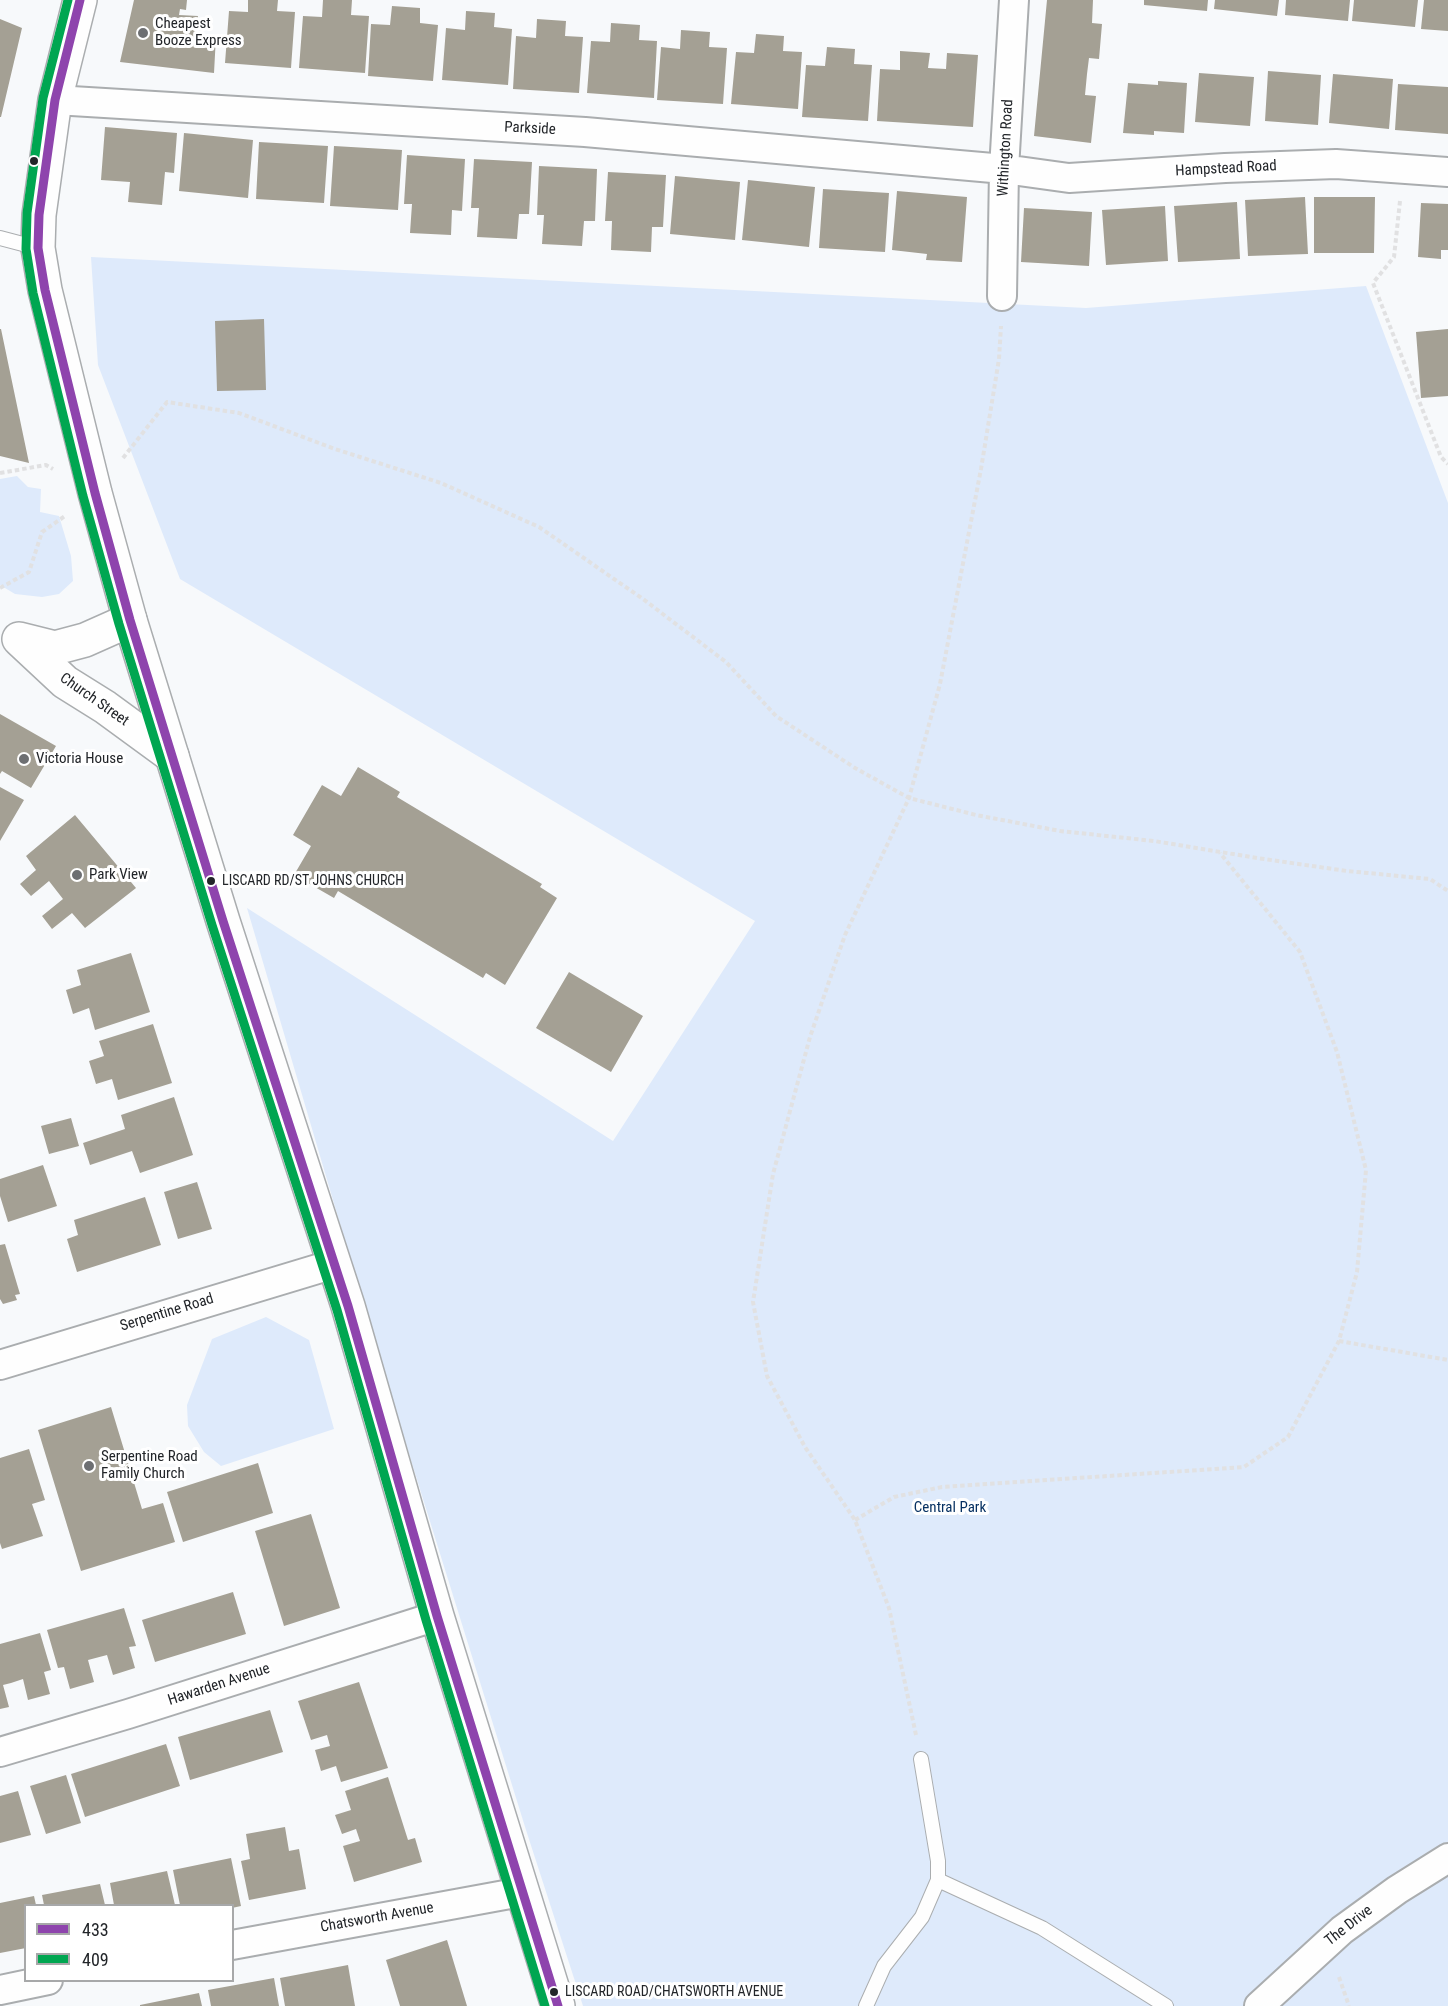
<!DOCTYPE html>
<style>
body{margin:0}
#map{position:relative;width:1448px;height:2006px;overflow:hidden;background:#f7f9fb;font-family:"Roboto Condensed",sans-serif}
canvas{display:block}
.legend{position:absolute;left:24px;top:1904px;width:210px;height:78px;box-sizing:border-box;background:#fff;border:2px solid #a7a8a9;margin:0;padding:8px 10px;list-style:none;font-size:18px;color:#222529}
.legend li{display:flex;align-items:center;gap:12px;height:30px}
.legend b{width:30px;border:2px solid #a7a8a9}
</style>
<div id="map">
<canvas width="1448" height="2006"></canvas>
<ul class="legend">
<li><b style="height:8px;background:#8e44ad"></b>433</li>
<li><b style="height:8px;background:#00a651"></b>409</li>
</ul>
</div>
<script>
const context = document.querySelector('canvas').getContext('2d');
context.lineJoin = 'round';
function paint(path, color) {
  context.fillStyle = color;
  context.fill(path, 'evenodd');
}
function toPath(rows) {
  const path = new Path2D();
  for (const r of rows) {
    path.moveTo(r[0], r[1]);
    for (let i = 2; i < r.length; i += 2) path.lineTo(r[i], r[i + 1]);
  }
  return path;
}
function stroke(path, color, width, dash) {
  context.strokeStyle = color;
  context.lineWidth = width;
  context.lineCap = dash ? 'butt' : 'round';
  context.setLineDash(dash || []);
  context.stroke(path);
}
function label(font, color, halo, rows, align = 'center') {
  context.font = font + ' "Roboto Condensed",sans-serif';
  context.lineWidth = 6;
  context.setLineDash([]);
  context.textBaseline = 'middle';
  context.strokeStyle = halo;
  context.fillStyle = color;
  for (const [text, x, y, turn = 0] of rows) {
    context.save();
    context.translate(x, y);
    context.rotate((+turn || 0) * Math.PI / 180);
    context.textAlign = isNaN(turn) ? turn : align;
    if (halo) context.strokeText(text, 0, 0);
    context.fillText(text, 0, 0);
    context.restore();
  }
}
paint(toPath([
 [91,257,1086,308,1366,286,1448,503,1448,2006,583,2006,526,1830,386,1380,247,908,613,1141,755,921,180,579,98,365],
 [17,476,28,487,41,489,40,512,59,516,71,556,73,581,59,594,42,597,15,594,0,585,0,479],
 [266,1317,309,1340,334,1429,221,1466,204,1452,188,1426,187,1405,212,1339]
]), '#deeafb');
paint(toPath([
 [134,0,187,0,186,10,180,9,179,15,198,16,195,34,216,36,214,73,120,62],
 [248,0,278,0,277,11,295,12,291,68,225,63,229,11,248,12],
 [323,0,352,0,351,15,369,16,365,73,299,68,303,16,322,17],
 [1047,0,1093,0,1092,23,1102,24,1099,59,1089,58,1087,74,1085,95,1096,96,1091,143,1034,136],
 [1144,0,1208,0,1207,11,1144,5],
 [1215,0,1279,0,1277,16,1214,9],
 [1286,0,1350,0,1348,21,1285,15],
 [1354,0,1418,0,1415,27,1352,21],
 [1424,0,1448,0,1448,31,1421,29],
 [392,6,420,8,420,23,438,25,433,81,368,76,371,24,390,25],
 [466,11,495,13,494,27,512,29,508,85,442,80,446,28,465,30],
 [0,19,22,28,1,117,0,117],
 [537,19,566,21,565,36,583,37,579,93,513,89,516,36,536,38],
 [611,23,640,25,639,40,657,41,654,98,587,93,591,41,610,42],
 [681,30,710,32,709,47,727,48,723,104,657,100,661,47,680,49],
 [756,34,784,36,783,51,802,52,798,109,731,104,736,52,754,53],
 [827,47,855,49,854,64,872,65,868,121,802,117,806,65,825,66],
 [900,51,930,53,928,68,946,69,947,53,978,55,973,127,877,121,880,69,900,70],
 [1268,71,1321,75,1318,125,1265,121],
 [1199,73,1254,77,1250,126,1195,122],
 [1333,74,1393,79,1389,129,1329,123],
 [1158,81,1187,83,1184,133,1154,131,1154,135,1123,133,1128,83,1158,85],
 [1398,84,1448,87,1448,134,1395,130],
 [105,127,177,133,174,173,165,172,162,205,128,202,130,182,101,180],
 [184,133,253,140,248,198,179,191],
 [259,142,328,146,324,203,256,199],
 [334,146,402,150,398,210,330,206],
 [407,155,465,159,462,211,452,210,451,235,410,233,412,204,404,204],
 [474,159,532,162,529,214,519,214,517,239,477,237,479,208,471,208],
 [539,166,597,169,595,221,584,221,582,246,542,244,544,215,537,215],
 [608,172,666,175,663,227,652,227,651,252,611,250,612,221,605,221],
 [675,176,740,182,735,240,670,234],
 [748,180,815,187,809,247,742,240],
 [823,189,889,193,885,252,819,248],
 [897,191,967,197,962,262,926,260,927,254,892,250],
 [1305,197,1308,254,1248,256,1245,200],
 [1314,197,1375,197,1374,253,1314,253],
 [1237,202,1240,259,1178,262,1174,206],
 [1421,203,1448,204,1448,250,1441,250,1441,259,1418,257],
 [1165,206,1168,261,1106,265,1102,210],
 [1024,208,1092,212,1089,266,1021,262],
 [264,319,266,390,217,391,215,321],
 [0,329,1,329,29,463,0,456],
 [1448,329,1448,396,1421,398,1416,332],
 [0,714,56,746,31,788,2,771,0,774],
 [358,767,400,792,397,797,542,884,540,887,557,898,505,985,486,973,483,978,338,891,334,898,294,875,311,846,293,835,322,785,341,796],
 [0,787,24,800,0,841],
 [75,815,136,888,85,928,72,913,52,929,42,916,63,899,49,881,31,896,20,884,36,870,26,856],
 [131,953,150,1012,95,1030,89,1008,73,1014,66,990,81,985,77,970],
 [569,972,643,1016,611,1072,536,1028],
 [153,1024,172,1083,118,1100,112,1079,96,1084,89,1061,104,1056,99,1041],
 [174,1097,193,1155,140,1173,132,1151,90,1165,83,1143,125,1129,121,1115],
 [71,1118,79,1146,49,1154,41,1126],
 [43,1165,57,1206,8,1222,0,1196,0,1179],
 [197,1182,212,1229,178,1239,164,1192],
 [145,1197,161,1245,77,1272,67,1239,78,1235,74,1220],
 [5,1244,20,1294,15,1295,17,1300,3,1304,0,1299,0,1245],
 [111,1407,142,1509,163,1503,175,1542,81,1571,38,1430],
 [29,1449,45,1500,32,1504,43,1536,2,1549,0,1543,0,1458],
 [258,1463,273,1513,183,1542,167,1492],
 [311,1514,340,1608,284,1626,255,1531],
 [233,1592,246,1634,155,1662,142,1620],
 [124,1608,136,1646,129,1647,135,1668,113,1675,107,1655,88,1660,94,1682,70,1689,64,1667,58,1668,47,1630],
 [40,1633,51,1670,44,1672,50,1694,28,1700,23,1679,11,1683,3,1685,9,1707,0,1709,0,1644],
 [359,1682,388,1768,341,1782,336,1766,321,1771,315,1750,330,1746,327,1735,311,1740,298,1701],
 [270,1710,283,1752,190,1780,178,1737],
 [166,1744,180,1786,85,1817,71,1774],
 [66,1775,81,1823,46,1834,30,1786],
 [388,1777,408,1840,415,1838,422,1862,354,1882,343,1846,360,1841,356,1829,342,1834,335,1815,351,1810,345,1791],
 [18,1791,31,1835,0,1843,0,1796],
 [285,1827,289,1851,299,1849,306,1889,249,1900,241,1861,250,1859,246,1834],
 [231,1858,241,1906,232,1908,232,1905,180,1905,173,1870],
 [167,1871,175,1905,114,1905,110,1883],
 [100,1884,105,1905,44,1905,42,1895],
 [34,1896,36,1905,26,1905,26,1948,0,1953,0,1903],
 [447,1940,467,2006,400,2006,386,1960],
 [348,1965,355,2006,285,2006,280,1978],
 [274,1978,279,2006,211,2006,208,1990],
 [199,1993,202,2006,140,2006,140,2005]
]), '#a4a094');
const service = toPath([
 [0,238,38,248],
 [938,1880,1042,1928,1166,2006],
 [866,2006,884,1966,922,1917,938,1880,938,1861,921,1759]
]);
const minor = toPath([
 [55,100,585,132,1004,169,1069,178,1225,168,1336,164,1448,172],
 [1002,296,1004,169,1014,0],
 [0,1365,334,1264],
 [0,1752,128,1714,437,1616],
 [232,1945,521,1892],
 [0,1990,48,1980],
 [1259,2006,1342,1930,1397,1890,1448,1858]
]);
const tertiary = toPath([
 [19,639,55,648,85,640,130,620],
 [20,640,65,682,105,707,172,756]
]);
const primary = toPath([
 [80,0,55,100,39,215,38,248,45,290,95,493,130,620,223,921,348,1306,437,1616,558,2006]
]);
stroke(service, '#aaadaf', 16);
stroke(minor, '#aaadaf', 32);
stroke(tertiary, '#aaadaf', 36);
stroke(primary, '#aaadaf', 36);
stroke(toPath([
 [1400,201,1394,257,1373,283,1441,457,1448,464],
 [123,458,167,402,239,413,335,449,441,483,539,527,643,599,726,662,776,716,855,768,909,798,976,815,1060,831,1154,841,1257,858,1347,871,1430,879,1448,891],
 [0,473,46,465,53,469],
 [0,588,29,572,42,532,65,516],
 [1339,1341,1448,1360],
 [855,1520,894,1497,942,1487,1244,1467,1288,1437,1339,1341,1357,1272,1366,1170,1337,1052,1300,952,1220,853],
 [916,1735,889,1608,855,1520,805,1447,767,1376,753,1302,773,1174,810,1037,845,935,909,798,940,684,981,469,999,359,1001,326],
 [1339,1977,1349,2006]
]), '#e1e1e2', 4, [4.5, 3]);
stroke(service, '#fefefe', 14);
stroke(minor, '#fefefe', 28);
stroke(tertiary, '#fefefe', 33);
stroke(primary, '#fefefe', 33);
stroke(toPath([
 [80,0,55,100,39,215,38,248,45,290,95,493,130,620,223,921,348,1306,437,1616,558,2006]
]), '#8e44ad', 9);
stroke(toPath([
 [68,0,43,98,27,213,26,249,33,293,83,496,119,624,212,925,337,1310,426,1620,545,2006]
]), '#00a651', 9);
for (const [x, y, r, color] of [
 [143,33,6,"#6d6f72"],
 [34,161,5,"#222529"],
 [24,759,6,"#6d6f72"],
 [77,875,6,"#6d6f72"],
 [211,881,5,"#222529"],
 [89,1466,6,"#6d6f72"],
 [554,1992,5,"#222529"]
]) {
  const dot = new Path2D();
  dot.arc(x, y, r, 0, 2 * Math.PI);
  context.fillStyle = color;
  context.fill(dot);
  stroke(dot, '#fff', 2);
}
label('14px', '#222529', '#fff', [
 ["LISCARD RD/ST JOHNS CHURCH",222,881],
 ["LISCARD ROAD/CHATSWORTH AVENUE",565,1992]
], 'left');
label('15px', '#222529', '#fff', [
 ["Cheapest",155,24],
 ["Booze Express",155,41],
 ["Victoria House",36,759],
 ["Park View",89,875],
 ["Serpentine Road",101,1457],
 ["Family Church",101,1474]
], 'left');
label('15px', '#222529', '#fff', [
 ["Parkside",530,129,3],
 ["Withington Road",1006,148,-87],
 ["Hampstead Road",1226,169,-3],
 ["Church Street",94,700,35],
 ["Serpentine Road",167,1313,-17],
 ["Hawarden Avenue",219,1685,-18],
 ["Chatsworth Avenue",377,1918,-10],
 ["The Drive",1349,1926,-38]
]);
label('15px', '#073162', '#fff', [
 ["Central Park",950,1508]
]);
</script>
